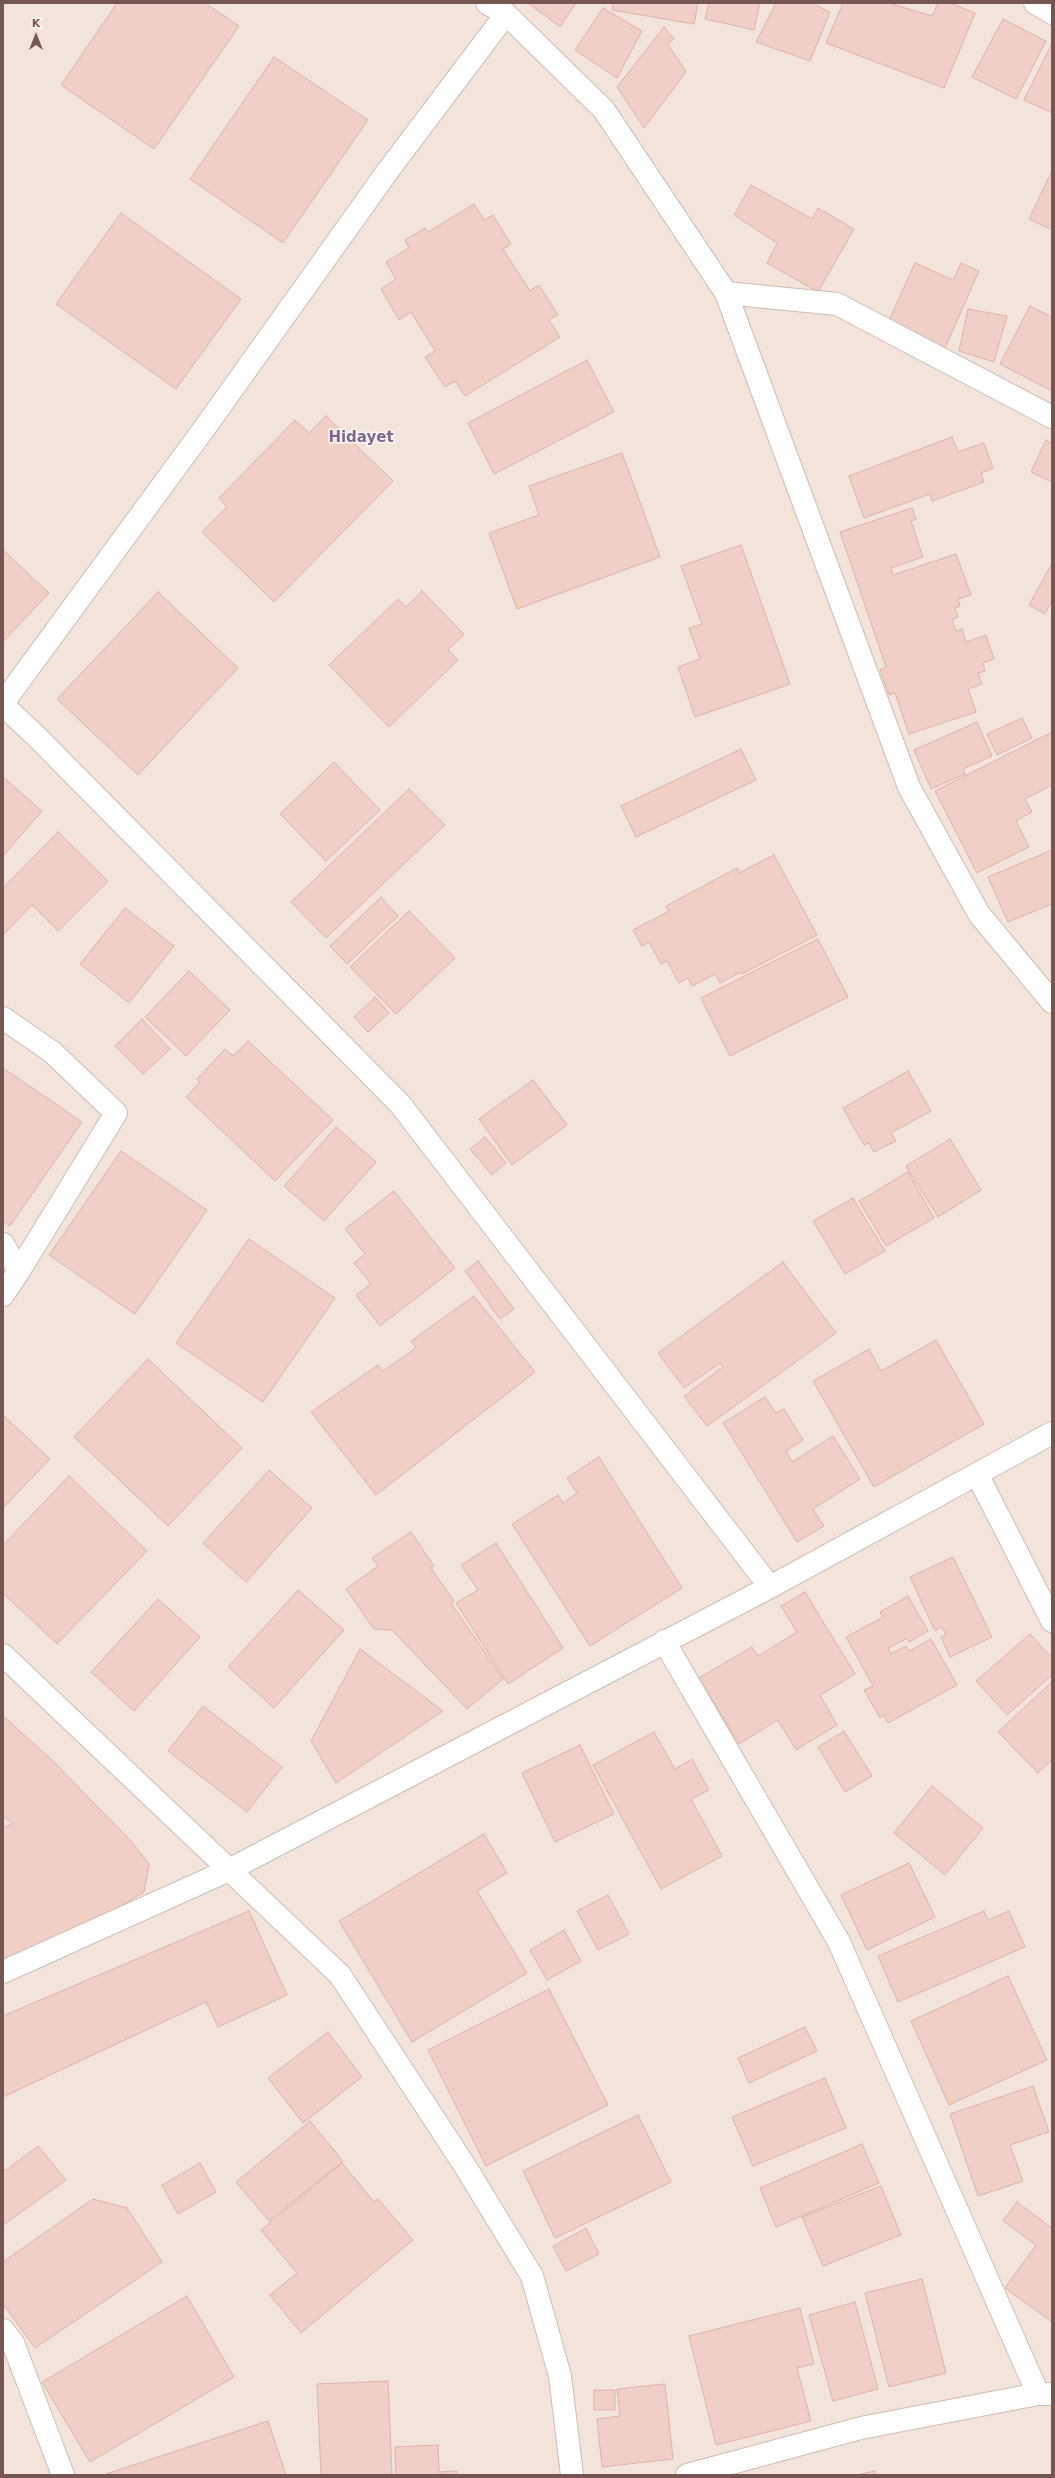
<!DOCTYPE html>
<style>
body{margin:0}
#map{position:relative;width:1055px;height:2478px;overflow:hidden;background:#fbf3ec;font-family:"DejaVu Sans",sans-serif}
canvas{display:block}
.frame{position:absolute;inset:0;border:4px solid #755650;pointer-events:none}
.north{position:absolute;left:16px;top:16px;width:40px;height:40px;-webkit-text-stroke:3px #fef7f3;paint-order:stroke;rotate:0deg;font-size:11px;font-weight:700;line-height:16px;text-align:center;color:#755650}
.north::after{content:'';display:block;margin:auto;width:14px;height:18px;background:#755650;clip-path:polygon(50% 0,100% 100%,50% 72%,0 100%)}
</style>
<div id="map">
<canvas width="1055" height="2478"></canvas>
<div class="frame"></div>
<div class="north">K</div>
</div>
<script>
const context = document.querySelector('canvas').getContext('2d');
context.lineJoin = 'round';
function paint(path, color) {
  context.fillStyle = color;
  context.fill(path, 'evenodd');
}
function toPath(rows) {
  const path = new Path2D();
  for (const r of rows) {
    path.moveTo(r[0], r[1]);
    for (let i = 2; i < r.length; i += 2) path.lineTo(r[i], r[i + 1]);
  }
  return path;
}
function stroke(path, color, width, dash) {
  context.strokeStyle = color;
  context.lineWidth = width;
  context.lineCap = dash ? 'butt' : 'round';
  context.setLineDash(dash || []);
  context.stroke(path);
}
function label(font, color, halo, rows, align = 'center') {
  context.font = font + ' "DejaVu Sans",sans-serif';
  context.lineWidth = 3;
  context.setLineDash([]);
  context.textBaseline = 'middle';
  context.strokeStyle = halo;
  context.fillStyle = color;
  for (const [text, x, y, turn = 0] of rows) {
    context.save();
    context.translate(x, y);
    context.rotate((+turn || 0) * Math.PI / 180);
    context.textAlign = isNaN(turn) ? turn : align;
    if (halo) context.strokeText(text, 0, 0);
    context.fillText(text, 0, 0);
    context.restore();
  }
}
paint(toPath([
 [3,3,1052,3,1052,2475,3,2475]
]), '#f3e4db');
const building = toPath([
 [117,3,205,3,239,26,154,149,61,85,117,3],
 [528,3,576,3,560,27,528,3],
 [613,3,698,3,694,24,612,10,613,3],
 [709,3,760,3,754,30,705,19,709,3],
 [776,3,812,3,830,12,810,61,756,42,776,3],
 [843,3,889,3,932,16,938,3,950,3,975,13,944,88,826,43,843,3],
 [603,8,642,31,617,78,575,50,603,8],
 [1003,19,1046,41,1016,99,972,77,1003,19],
 [664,27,674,39,668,44,686,72,644,128,617,87,664,27],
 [1051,45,1052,45,1052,113,1024,100,1051,45],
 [274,57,368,120,283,243,190,179,274,57],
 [1052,171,1052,230,1029,219,1052,171],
 [751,185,812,219,818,208,854,229,818,292,767,263,777,243,734,215,751,185],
 [474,204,484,220,493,215,511,244,503,249,530,291,539,285,558,315,549,320,560,337,465,396,455,381,445,387,425,357,435,351,411,312,399,320,381,289,396,279,386,262,409,248,405,240,425,228,428,232,474,204],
 [121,213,241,299,176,389,56,304,121,213],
 [915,263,953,280,961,263,979,271,945,348,888,322,915,263],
 [1030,306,1052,317,1052,391,1000,364,1030,306],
 [968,309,1007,316,994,362,959,351,968,309],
 [587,360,614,412,494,474,468,423,587,360],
 [326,416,393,481,274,602,202,532,227,507,219,498,295,420,309,433,326,416],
 [952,437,958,452,984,443,993,468,981,473,984,482,932,501,930,494,864,518,849,476,952,437],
 [1046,440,1052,443,1052,482,1031,472,1046,440],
 [622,453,660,557,517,609,489,533,539,515,529,486,622,453],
 [912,508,916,519,911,521,923,557,891,568,893,575,956,554,971,595,958,599,960,606,955,608,958,617,952,619,956,631,962,629,966,642,986,635,994,659,983,663,985,671,978,673,982,684,968,689,976,712,909,734,895,693,889,695,880,670,886,667,840,532,912,508],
 [741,545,790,684,695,717,678,667,700,659,689,628,702,624,681,566,741,545],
 [4,551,49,593,3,642,3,551,4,551],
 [1052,563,1052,600,1045,614,1029,605,1052,563],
 [422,591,464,634,448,650,458,660,389,727,329,665,398,599,406,607,422,591],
 [158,592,238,668,138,775,57,699,158,592],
 [1022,718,1032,738,997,755,987,734,1022,718],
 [977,722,992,756,963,769,965,774,931,789,914,750,977,722],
 [1052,732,1052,785,1025,799,1032,812,1016,821,1029,847,977,873,935,791,1052,732],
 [741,749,756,780,636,837,621,806,741,749],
 [334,762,380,810,326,861,280,814,334,762],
 [3,777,42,811,3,856,3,777],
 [409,789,445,825,326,938,291,902,409,789],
 [58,832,108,881,58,931,32,905,3,935,3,888,58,832],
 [1052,850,1052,904,1008,922,988,877,1052,850],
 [774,855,817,935,742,974,741,972,720,983,715,974,692,986,688,978,679,983,667,961,661,964,649,942,642,946,633,930,669,911,666,906,737,868,739,873,774,855],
 [381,897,398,916,347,964,330,946,381,897],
 [125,908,174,946,129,1003,80,964,125,908],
 [409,911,455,958,396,1014,350,967,409,911],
 [818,939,848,997,730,1056,701,998,818,939],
 [189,971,230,1010,186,1056,145,1017,189,971],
 [375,997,389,1013,368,1032,354,1017,375,997],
 [142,1019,170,1049,143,1074,115,1046,142,1019],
 [248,1041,333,1120,275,1181,186,1097,200,1082,197,1079,225,1049,233,1056,248,1041],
 [3,1068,82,1122,10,1226,3,1221,3,1068],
 [908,1071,931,1111,891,1133,896,1141,874,1152,869,1143,864,1145,843,1108,908,1071],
 [533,1080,567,1125,512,1165,479,1119,533,1080],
 [336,1127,376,1162,324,1221,284,1186,336,1127],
 [485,1137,506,1163,492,1175,470,1149,485,1137],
 [950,1139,981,1190,938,1217,906,1166,950,1139],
 [121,1151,207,1210,135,1314,49,1255,121,1151],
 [908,1172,934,1218,886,1246,859,1201,908,1172],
 [394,1191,455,1268,380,1326,356,1295,371,1284,354,1263,365,1254,345,1229,394,1191],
 [853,1198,885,1251,845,1274,813,1221,853,1198],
 [249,1239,335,1298,263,1402,176,1343,249,1239],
 [478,1261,514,1309,500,1319,465,1271,478,1261],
 [783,1262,836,1333,707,1426,684,1396,723,1367,720,1363,684,1388,658,1353,783,1262],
 [474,1296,535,1372,376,1495,311,1412,378,1365,383,1371,416,1348,411,1341,474,1296],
 [936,1340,984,1424,874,1487,813,1381,869,1349,881,1371,936,1340],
 [148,1359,242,1448,168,1526,74,1437,148,1359],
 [765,1397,776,1413,784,1409,803,1440,786,1451,792,1462,833,1436,860,1479,813,1509,824,1526,797,1542,723,1423,765,1397],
 [3,1415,50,1459,3,1508,3,1415],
 [599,1457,682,1588,590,1646,512,1524,558,1495,563,1503,577,1493,567,1478,599,1457],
 [269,1470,312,1508,246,1582,203,1543,269,1470],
 [69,1476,147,1551,57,1644,3,1593,3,1545,69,1476],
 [411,1532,434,1566,431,1568,454,1601,451,1603,503,1679,467,1709,392,1630,374,1629,346,1589,378,1566,372,1558,411,1532],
 [496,1543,563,1648,508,1684,456,1603,478,1590,461,1565,496,1543],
 [953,1557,992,1637,950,1657,941,1637,946,1635,942,1627,935,1631,910,1577,953,1557],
 [298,1590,344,1630,274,1708,228,1667,298,1590],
 [805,1592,855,1674,820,1695,837,1725,796,1750,778,1720,739,1744,699,1678,752,1647,758,1656,797,1632,781,1606,805,1592],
 [908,1596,928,1631,909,1642,906,1639,888,1648,891,1654,906,1646,909,1651,931,1639,957,1685,888,1723,884,1715,880,1718,864,1690,873,1686,846,1637,883,1617,880,1612,908,1596],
 [158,1599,200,1637,134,1711,91,1672,158,1599],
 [1030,1634,1052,1658,1052,1675,1007,1715,976,1681,1030,1634],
 [360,1649,443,1711,336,1783,311,1741,360,1649],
 [1052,1682,1052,1760,1038,1773,998,1732,1052,1682],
 [203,1706,282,1767,247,1812,168,1751,203,1706],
 [3,1716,51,1759,131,1841,149,1864,144,1892,92,1924,3,1959,3,1828,12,1824,3,1816,3,1716],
 [844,1731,872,1776,845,1792,818,1747,844,1731],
 [654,1732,675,1769,692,1759,709,1790,691,1799,722,1856,661,1889,593,1765,654,1732],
 [580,1745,614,1814,555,1842,522,1773,580,1745],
 [932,1786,983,1828,945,1875,894,1833,932,1786],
 [484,1834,507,1873,477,1891,527,1973,412,2042,339,1921,484,1834],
 [909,1863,935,1917,867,1950,841,1895,909,1863],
 [608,1895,629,1934,598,1950,577,1911,608,1895],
 [249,1911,287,1995,218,2027,206,2002,3,2097,3,2016,249,1911],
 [984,1911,988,1920,1009,1911,1025,1947,898,2002,878,1956,984,1911],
 [564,1930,581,1961,547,1980,530,1950,564,1930],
 [1008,1976,1047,2060,949,2105,911,2021,1008,1976],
 [549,1989,608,2105,486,2166,428,2050,549,1989],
 [805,2027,817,2051,749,2083,738,2058,805,2027],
 [328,2032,362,2077,303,2123,268,2078,328,2032],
 [825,2078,846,2128,753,2166,732,2117,825,2078],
 [1033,2086,1049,2132,1010,2145,1023,2181,978,2196,950,2114,1033,2086],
 [638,2115,671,2182,555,2238,523,2171,638,2115],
 [310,2121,343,2161,269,2221,236,2182,310,2121],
 [862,2144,879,2183,776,2227,760,2188,862,2144],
 [38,2146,66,2180,3,2225,3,2168,5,2171,38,2146],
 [200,2163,216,2192,178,2214,162,2185,200,2163],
 [342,2163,374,2202,378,2199,413,2240,301,2333,270,2295,297,2273,261,2230,342,2163],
 [881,2186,901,2235,823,2266,802,2217,881,2186],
 [93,2199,127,2208,162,2262,35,2348,3,2304,3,2262,93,2199],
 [1017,2202,1052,2228,1052,2322,1005,2288,1036,2245,1003,2221,1017,2202],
 [586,2228,599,2254,566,2271,553,2246,586,2228],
 [922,2279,946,2373,889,2387,865,2293,922,2279],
 [187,2296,234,2377,90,2462,42,2382,187,2296],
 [855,2302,878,2389,833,2401,809,2315,855,2302],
 [800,2308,814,2364,797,2368,811,2421,716,2445,689,2336,800,2308],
 [388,2381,392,2475,321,2475,317,2384,388,2381],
 [665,2384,673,2459,602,2467,597,2419,620,2416,617,2389,665,2384],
 [594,2390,615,2390,615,2410,594,2410,594,2390],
 [268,2421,286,2475,103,2475,268,2421],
 [438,2445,439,2472,457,2471,458,2475,396,2475,395,2447,438,2445],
 [875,2471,875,2475,856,2475,875,2471]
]);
paint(building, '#efcfc6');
stroke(building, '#e0b3a8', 1);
const street = toPath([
 [1035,3,1052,13],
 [726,293,837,304,1052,417],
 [3,703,206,426,387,172,506,14],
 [3,705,36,736,400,1104,770,1587],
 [3,1018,52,1052,116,1113,19,1271],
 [3,1244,19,1271,3,1295],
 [977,1474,1052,1621],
 [664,1641,839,1942,1038,2394],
 [3,1655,340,1975,465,2166,532,2276,560,2376,572,2475],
 [3,1972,229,1870,770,1587,1052,1433],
 [3,2330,13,2343,63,2475]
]);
const secondary = toPath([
 [487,3,506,14,604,110,726,293,909,787,979,914,1052,1002],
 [687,2475,861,2428,1038,2394,1052,2394]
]);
stroke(street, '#cfbcb5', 24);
stroke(secondary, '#d2bbb2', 24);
stroke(street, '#fff', 22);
stroke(secondary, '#fff', 22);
label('bold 15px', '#7b6990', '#fef7f3', [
 ["Hidayet",361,438]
]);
</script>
